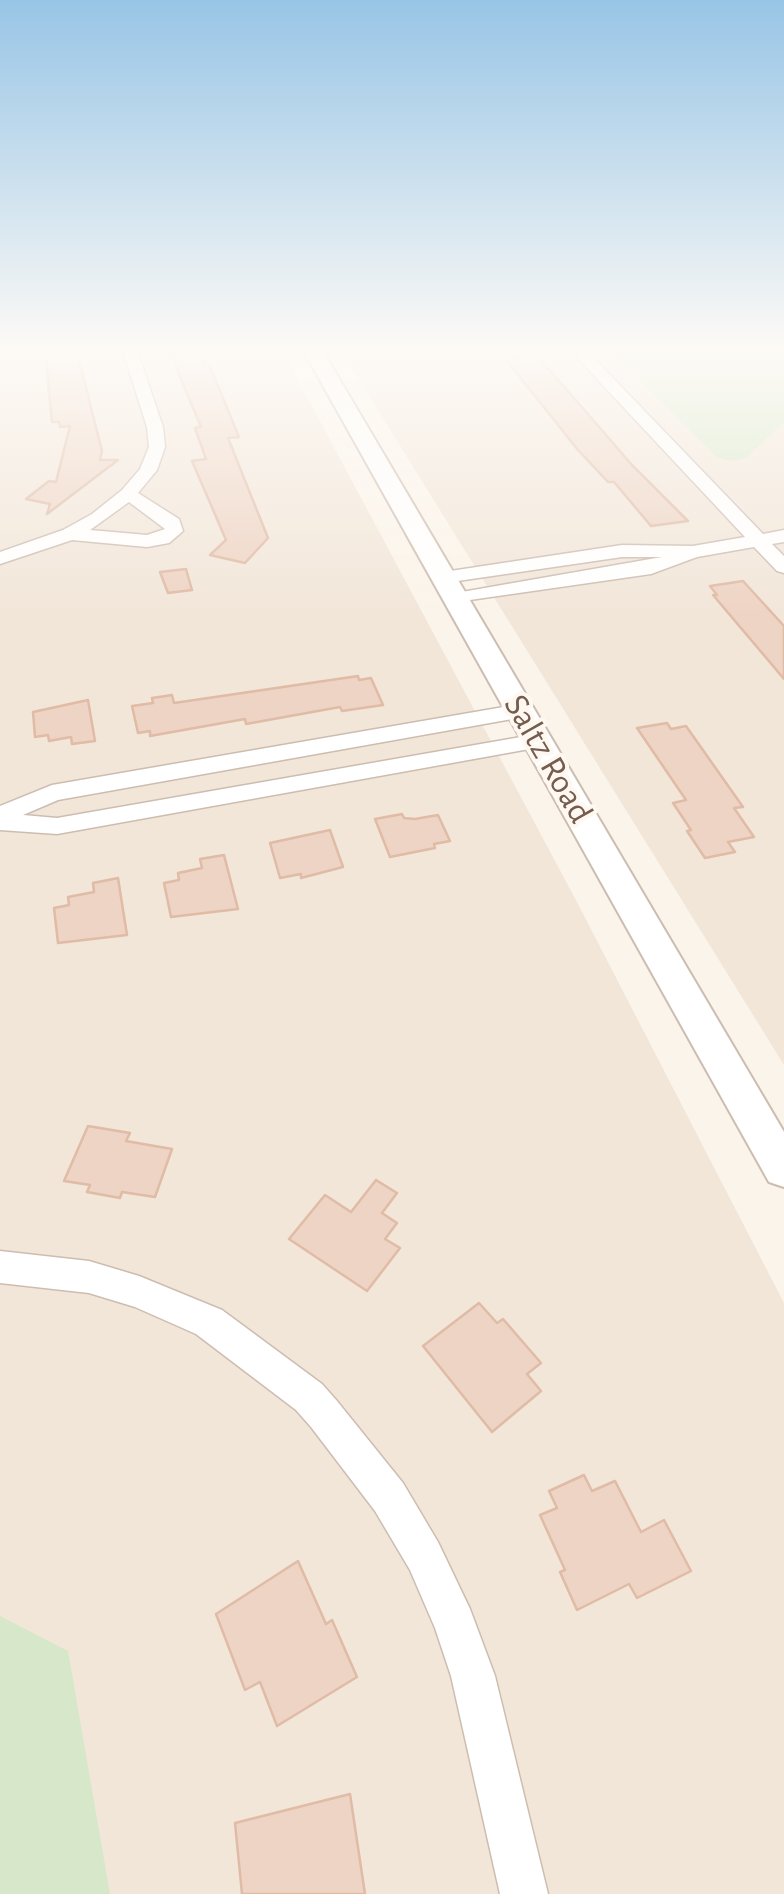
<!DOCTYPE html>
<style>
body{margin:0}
canvas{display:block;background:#fbf4ea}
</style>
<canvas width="784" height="1894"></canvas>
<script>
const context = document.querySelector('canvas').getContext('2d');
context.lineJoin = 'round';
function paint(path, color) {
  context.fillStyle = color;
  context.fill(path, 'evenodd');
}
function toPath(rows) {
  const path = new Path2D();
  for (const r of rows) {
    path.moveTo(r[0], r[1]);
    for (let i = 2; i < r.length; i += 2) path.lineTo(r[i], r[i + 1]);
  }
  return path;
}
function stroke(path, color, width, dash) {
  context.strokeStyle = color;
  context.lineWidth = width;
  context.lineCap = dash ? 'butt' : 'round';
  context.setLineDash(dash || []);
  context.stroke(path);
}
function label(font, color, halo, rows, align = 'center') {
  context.font = font + ' "Alegreya Sans",sans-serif';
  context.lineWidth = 8;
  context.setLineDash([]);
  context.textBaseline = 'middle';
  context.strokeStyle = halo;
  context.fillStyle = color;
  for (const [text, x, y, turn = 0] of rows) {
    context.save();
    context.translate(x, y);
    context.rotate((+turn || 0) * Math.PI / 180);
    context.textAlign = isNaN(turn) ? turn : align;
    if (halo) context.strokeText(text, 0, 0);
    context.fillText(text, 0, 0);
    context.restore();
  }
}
paint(toPath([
 [0,348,281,348,578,904,784,1303,784,1894,0,1894],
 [784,348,784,1065,340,349]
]), '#f2e6d9');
paint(toPath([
 [784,348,784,422,746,458,731,461,718,458,606,348],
 [0,1616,68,1651,110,1894,0,1894]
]), '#d6e8c9');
const building = toPath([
 [76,348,102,451,100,460,118,460,47,514,50,504,26,499,49,481,56,482,70,426,60,427,59,422,52,422,45,350,76,348],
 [168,348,198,348,204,364,209,364,239,437,228,438,268,538,245,563,210,555,226,540,192,461,206,459,195,428,201,427,168,348],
 [535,353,632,465,688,521,651,526,614,482,608,482,578,450,506,360,535,353],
 [186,569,192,590,168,593,160,572,186,569],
 [743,581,784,626,784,679,713,595,717,595,710,586,743,581],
 [358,676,359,680,371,678,383,705,342,711,340,707,246,724,245,719,150,736,150,731,138,733,132,706,153,703,152,698,172,695,174,703,358,676],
 [88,700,95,741,72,744,71,737,49,741,48,735,35,737,33,712,88,700],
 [667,723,671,729,686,726,743,807,734,808,754,837,728,842,735,852,705,858,687,831,691,830,673,803,686,800,637,728,667,723],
 [402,814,404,818,415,819,438,815,450,841,434,844,435,848,390,857,375,819,402,814],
 [330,830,343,867,301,878,301,874,280,878,270,843,330,830],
 [224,855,238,909,171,917,164,883,179,880,178,873,202,868,200,859,224,855],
 [118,878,127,935,58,943,54,908,69,905,68,897,94,892,93,883,118,878],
 [88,1126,130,1133,126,1141,172,1149,155,1197,122,1192,120,1198,87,1192,90,1185,64,1181,88,1126],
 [376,1180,397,1193,382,1213,397,1223,385,1239,400,1248,367,1291,289,1239,325,1195,351,1212,376,1180],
 [479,1303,497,1323,503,1319,541,1363,527,1374,541,1391,492,1432,423,1346,479,1303],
 [584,1475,592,1491,615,1481,641,1532,664,1520,691,1571,637,1598,629,1584,577,1610,560,1572,565,1570,540,1515,557,1508,549,1491,584,1475],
 [298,1561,326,1624,332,1620,357,1677,277,1726,260,1682,245,1690,216,1614,298,1561],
 [350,1794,365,1894,242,1894,235,1823,350,1794]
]);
paint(building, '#eed4c4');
stroke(building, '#e0bba6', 2.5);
const minor = toPath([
 [122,348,136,348,163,427,165,447,157,470,138,493,179,519,183,531,169,543,147,547,72,540,0,564,0,552,63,530,92,514,122,490,140,469,149,447,147,427,122,348],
 [129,502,165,529,147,535,90,530,129,502],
 [568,348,584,348,763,534,784,530,784,542,772,544,784,556,784,573,777,571,754,547,697,557,651,574,449,603,446,599,456,593,662,557,622,557,444,583,437,581,437,573,622,545,693,546,745,537,568,348],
 [521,704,529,706,532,711,529,716,58,800,23,815,57,818,538,734,546,736,550,741,546,746,57,834,0,830,0,806,52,785,521,704],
 [0,1251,89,1261,139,1276,222,1310,322,1384,337,1401,403,1483,438,1542,470,1609,495,1676,548,1894,500,1894,451,1676,435,1628,410,1570,375,1511,311,1427,296,1410,196,1334,135,1307,89,1293,0,1283,0,1251]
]);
const tertiary = toPath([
 [302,348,321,348,784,1132,784,1187,769,1182,302,348]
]);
stroke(minor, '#cdbdb1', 3);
stroke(tertiary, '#cdbdb1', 4);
paint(minor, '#fff');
paint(tertiary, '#fff');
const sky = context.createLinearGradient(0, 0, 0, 614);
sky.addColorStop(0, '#98c5e6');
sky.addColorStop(0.57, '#fdfaf6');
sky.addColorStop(1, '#fdfaf600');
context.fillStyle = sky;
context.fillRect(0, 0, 784, 614);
label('35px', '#745c4f', '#fef8f1', [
 ["Saltz Road",548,759,60]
]);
</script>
